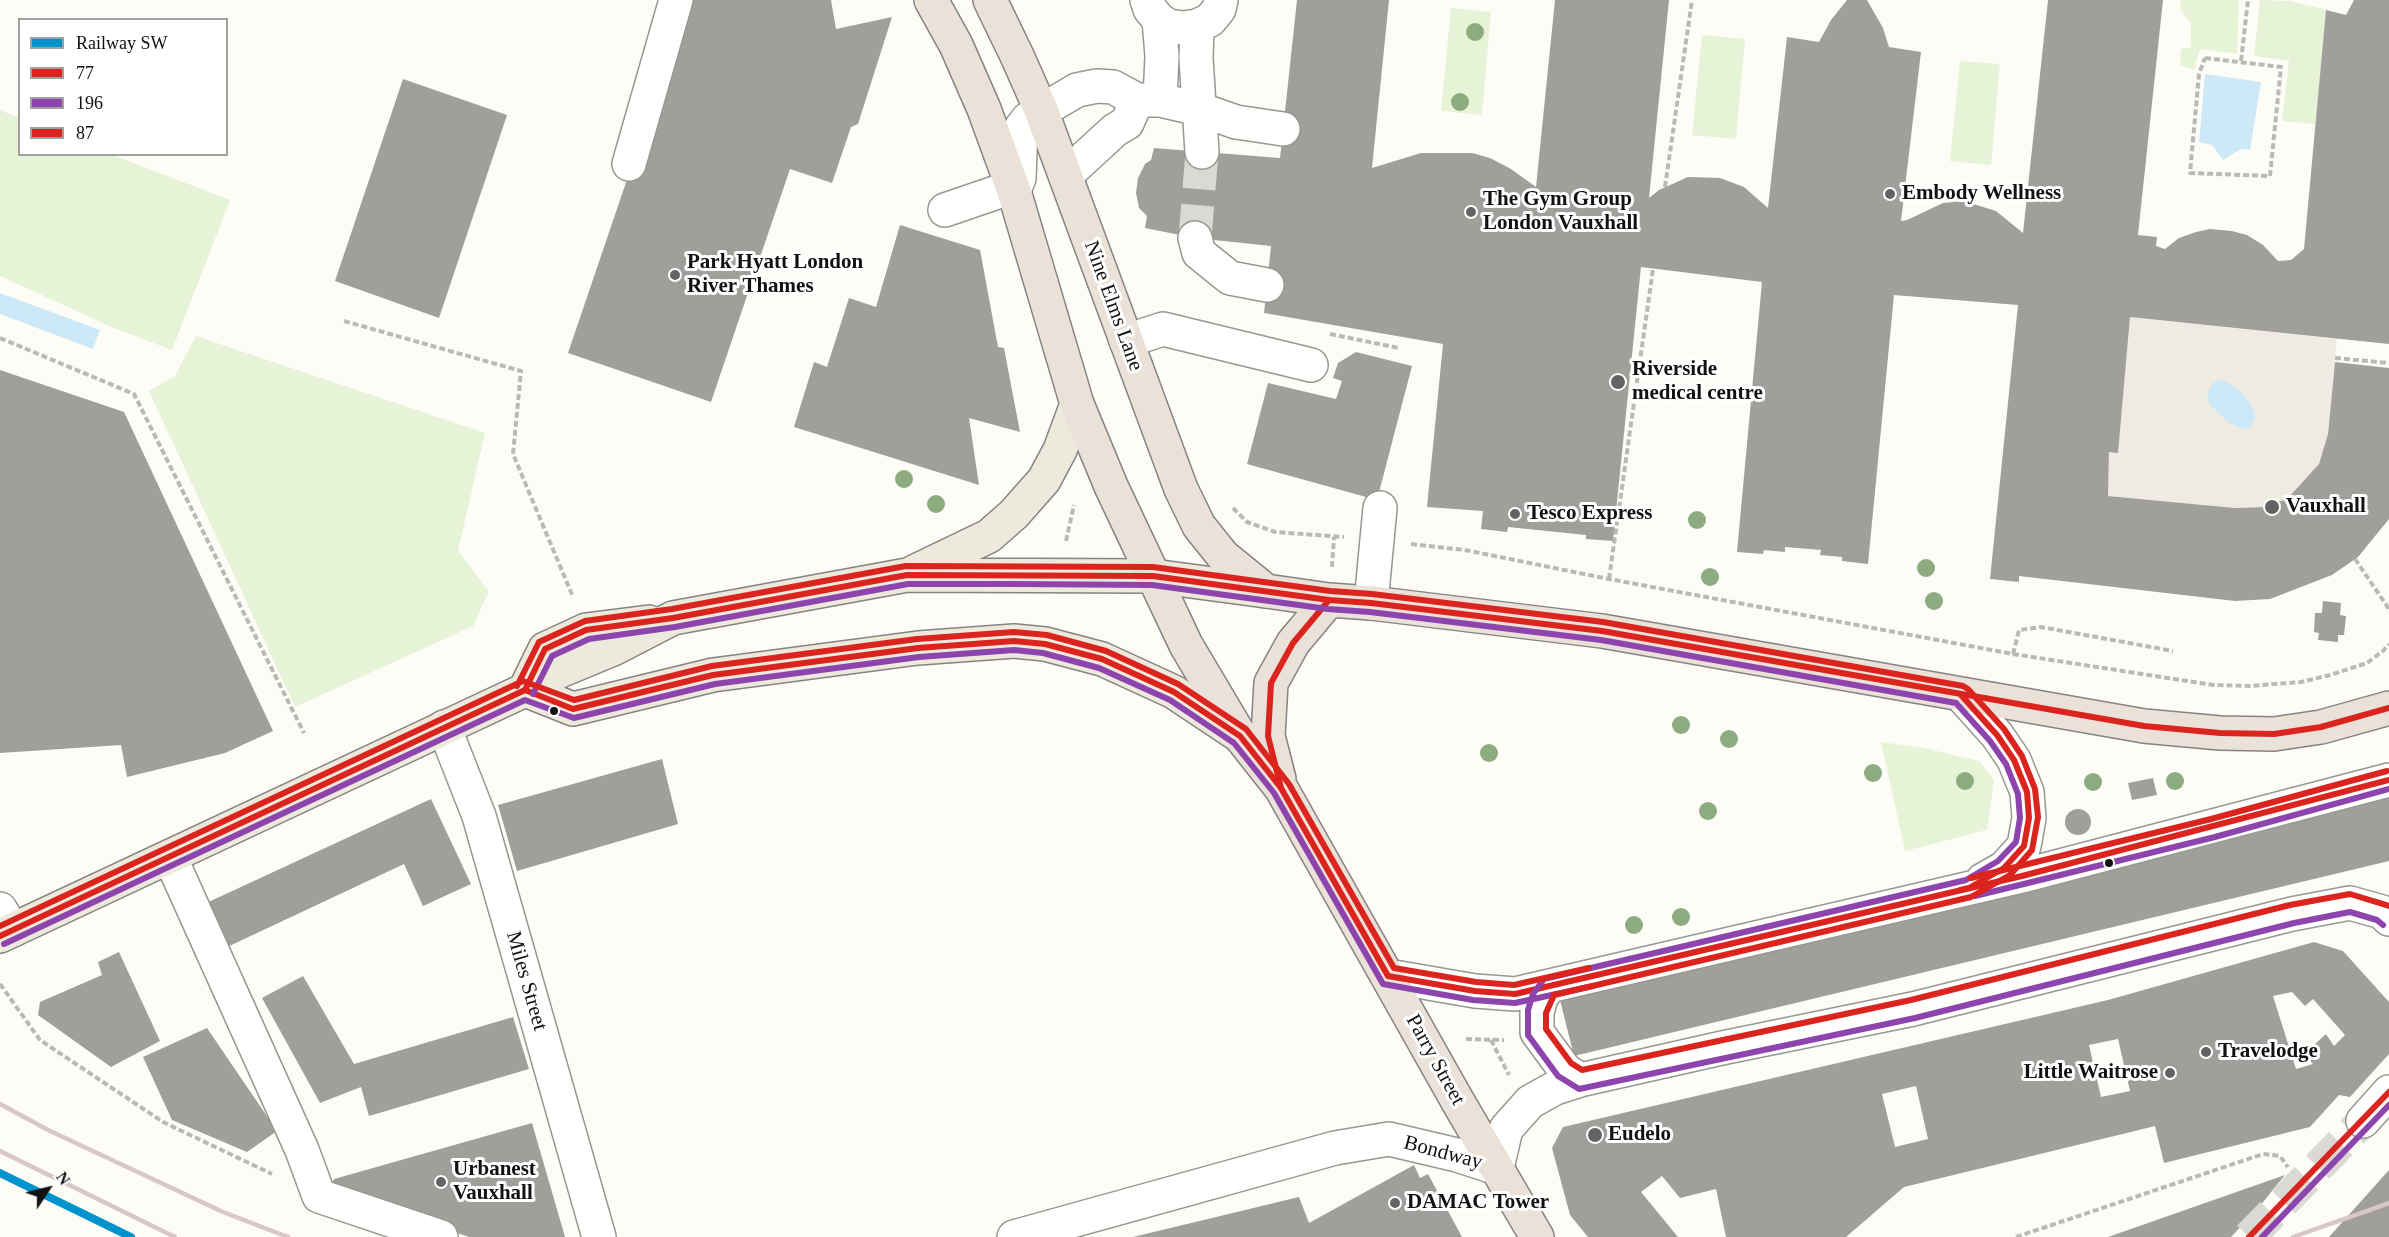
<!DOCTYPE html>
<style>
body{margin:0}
#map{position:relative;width:2389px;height:1237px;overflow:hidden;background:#fdfcf7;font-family:"Times New Roman",serif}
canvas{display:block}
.legend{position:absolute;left:18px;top:18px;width:210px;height:138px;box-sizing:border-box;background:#fff;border:2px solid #a0a0a0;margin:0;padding:8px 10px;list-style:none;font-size:18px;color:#111}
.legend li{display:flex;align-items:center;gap:12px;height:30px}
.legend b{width:30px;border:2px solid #a0a0a0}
.north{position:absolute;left:18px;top:1159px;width:60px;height:60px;-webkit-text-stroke:4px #fff;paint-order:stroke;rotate:55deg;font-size:16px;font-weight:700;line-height:24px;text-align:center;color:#111}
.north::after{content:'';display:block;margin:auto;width:21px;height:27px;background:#111;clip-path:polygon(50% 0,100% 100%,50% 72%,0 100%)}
</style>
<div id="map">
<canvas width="2389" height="1237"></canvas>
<ul class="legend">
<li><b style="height:8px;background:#0092cb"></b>Railway SW</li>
<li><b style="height:8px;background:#dc241f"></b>77</li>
<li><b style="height:8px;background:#8e44ad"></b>196</li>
<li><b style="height:8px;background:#dc241f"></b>87</li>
</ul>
<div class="north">N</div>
</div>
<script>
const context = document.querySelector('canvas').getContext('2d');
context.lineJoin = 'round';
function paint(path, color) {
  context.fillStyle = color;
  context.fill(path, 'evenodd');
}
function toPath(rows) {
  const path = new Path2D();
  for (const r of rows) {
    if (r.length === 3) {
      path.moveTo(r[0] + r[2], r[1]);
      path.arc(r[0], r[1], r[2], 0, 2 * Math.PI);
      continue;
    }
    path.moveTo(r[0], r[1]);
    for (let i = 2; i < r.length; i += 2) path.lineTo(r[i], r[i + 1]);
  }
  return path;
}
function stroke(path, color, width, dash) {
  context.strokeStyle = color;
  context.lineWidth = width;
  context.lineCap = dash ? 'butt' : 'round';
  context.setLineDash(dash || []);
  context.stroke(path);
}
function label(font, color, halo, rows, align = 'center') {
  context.font = font + ' "Times New Roman",serif';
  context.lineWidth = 6;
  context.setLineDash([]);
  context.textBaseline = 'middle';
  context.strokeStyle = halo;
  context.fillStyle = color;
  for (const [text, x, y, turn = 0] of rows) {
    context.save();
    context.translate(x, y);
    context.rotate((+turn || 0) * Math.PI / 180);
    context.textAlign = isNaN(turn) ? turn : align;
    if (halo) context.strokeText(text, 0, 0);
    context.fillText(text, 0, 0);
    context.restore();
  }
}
paint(toPath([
 [2181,0,2239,0,2237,54,2200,49,2194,70,2180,65,2181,49,2191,47,2191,24,2180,8],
 [2260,0,2290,1,2326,10,2316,124,2282,121,2289,61,2254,56],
 [1451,8,1491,12,1482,115,1441,111],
 [1702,35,1745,39,1736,139,1692,135],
 [1960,61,2000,64,1991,165,1950,161],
 [0,110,19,118,20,154,113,155,230,200,172,350,109,326,0,276],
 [196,336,485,433,458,551,489,591,473,626,295,707,149,391,175,376],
 [1881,742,1924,748,1979,761,1994,780,1987,830,1905,851]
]), '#e7f3d7');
paint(toPath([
 [2130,317,2337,339,2328,434,2319,464,2288,498,2266,507,2235,508,2108,496,2109,452,2118,452]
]), '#edebe2');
paint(toPath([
 [2205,74,2261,82,2250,150,2241,149,2223,160,2212,145,2199,142],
 [0,293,100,330,93,349,0,314],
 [2220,379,2231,384,2244,395,2251,404,2255,417,2251,427,2243,429,2231,424,2210,405,2207,393,2212,384]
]), '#cde8f7');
paint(toPath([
 [688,0,831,0,836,29,892,17,858,124,851,127,832,183,790,169,711,402,568,353],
 [1297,0,1389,0,1372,168,1421,153,1472,153,1490,158,1511,169,1536,187,1555,0,1669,0,1649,198,1659,190,1688,177,1720,178,1744,187,1768,208,1787,37,1819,42,1831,20,1847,0,1867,0,1883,28,1889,47,1921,52,1901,221,1907,220,1943,203,1964,201,1996,211,2023,233,2048,0,2163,0,2138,235,2157,237,2156,246,2165,249,2179,238,2196,232,2210,229,2232,231,2247,235,2263,245,2278,261,2291,260,2304,249,2326,10,2346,15,2354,0,2389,0,2389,344,2130,317,2118,453,2109,452,2108,496,2235,508,2266,507,2288,498,2319,464,2328,434,2335,362,2389,368,2389,519,2358,557,2332,575,2270,599,2235,601,2019,576,2019,582,1990,579,2018,305,1894,295,1868,564,1842,561,1842,557,1820,555,1821,550,1785,547,1785,552,1764,550,1763,554,1737,552,1762,282,1641,267,1613,541,1586,539,1586,535,1508,527,1507,532,1481,529,1483,511,1427,507,1443,344,1264,313,1271,246,1195,238,1145,228,1147,216,1139,208,1136,193,1138,178,1145,164,1151,160,1154,148,1280,158],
 [403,79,507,115,439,318,335,281],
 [900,225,980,250,998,347,1004,348,1020,432,969,418,979,485,794,427,814,362,827,367,849,298,876,307],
 [1356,352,1412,366,1377,500,1247,464,1268,383,1336,399,1342,381,1333,378,1338,363],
 [0,370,124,412,273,731,225,753,127,777,121,745,0,753],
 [2323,601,2341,603,2340,615,2346,616,2344,635,2338,635,2338,642,2318,640,2319,633,2314,632,2315,613,2322,613],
 [662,759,678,824,517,871,498,805],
 [2153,778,2157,795,2132,800,2128,783],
 [2389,793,2389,861,1574,1056,1558,992],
 [431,799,471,884,423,906,404,864,223,949,202,905],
 [2078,822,13],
 [2314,942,2343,951,2389,1002,2389,1054,2350,1097,2339,1095,2310,1127,2164,1163,2155,1126,2139,1130,1904,1187,1846,1237,1726,1237,1716,1189,1680,1198,1662,1176,1641,1192,1678,1237,1588,1237,1570,1215,1552,1148,1563,1127,2108,1000],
 [2292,992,2305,1006,2313,999,2345,1035,2334,1046,2326,1034,2304,1054,2313,1064,2296,1069,2273,996],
 [2118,1039,2130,1091,2101,1097,2089,1045],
 [1916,1086,1928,1139,1895,1147,1882,1094],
 [119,952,160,1041,111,1067,38,1015,40,1002,102,975,98,962],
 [303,976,354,1064,513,1017,529,1069,369,1116,361,1087,320,1103,262,998],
 [207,1028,277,1131,247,1152,172,1120,143,1057],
 [532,1123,565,1237,469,1237,337,1192,332,1184,334,1179],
 [1414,1165,1420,1178,1428,1174,1462,1237,1133,1237,1299,1197,1309,1223],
 [2389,1170,2389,1237,2329,1237],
 [2285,1175,2259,1207,2231,1237,2108,1237]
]), '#a19f9c');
stroke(toPath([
 [1195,238,1202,152],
 [2249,1237,2363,1121]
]), '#dad9d4', 33, [33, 16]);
const minor = toPath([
 [1147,0,1150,9,1159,20,1169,26,1183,28,1197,26,1210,20,1219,9,1221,0],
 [1159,20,1162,56,1160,100],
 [1197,26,1196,58,1202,152],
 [629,164,676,0],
 [1066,175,1115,130,1127,123,1137,100],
 [1014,191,1019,178,1021,128,1028,119,1077,90,1097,86,1113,87,1137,100,1160,100,1199,109,1236,122,1283,129],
 [945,210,1012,187],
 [1195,238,1199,253,1230,278,1267,285],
 [1126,341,1163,329,1311,365],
 [1371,603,1380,508],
 [1961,695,1997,735,2014,760,2027,792,2029,818,2024,846,2004,868,1983,880],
 [444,727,479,816,599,1237],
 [170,857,302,1150,319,1196,441,1237],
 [0,909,13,930],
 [1388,976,1475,991,1515,994,2022,876,2389,780],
 [1548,987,1541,998,1537,1012,1537,1032,1565,1070,1580,1080],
 [2363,1121,2389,1092],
 [1014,1237,1335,1148,1389,1139,1457,1155,1497,1168,1506,1129,1530,1102,1555,1088,1580,1080,1722,1048,1913,1009,2292,914,2350,903,2382,912,2389,919]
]);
const major = toPath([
 [914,572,989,536,1014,514,1044,480,1060,450,1077,404],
 [525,690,573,709,713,675,918,648,1014,641,1045,644,1102,659,1174,692,1240,736],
 [525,690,545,649,586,630,649,622],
 [0,936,525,690,560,671,613,649,673,618,907,575,1153,576,1266,591]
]);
const highway = toPath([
 [931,0,956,45,984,109,1014,191,1077,404,1111,486,1186,645,1240,736,1281,788,1457,1100,1537,1237],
 [990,0,1018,58,1041,110,1181,489,1199,526,1223,556,1266,591,1329,600,1371,603,1602,631,2144,726,2220,733,2274,734,2321,727,2389,708],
 [1279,779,1268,736,1271,683,1293,643,1329,600]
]);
stroke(minor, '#979795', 36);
stroke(major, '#858482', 36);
stroke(highway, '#858482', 36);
stroke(toPath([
 [2205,58,2281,67,2270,176,2190,173,2199,74,2205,58],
 [2241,61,2248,0],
 [1665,187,1692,0],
 [344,321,521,371,513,454,573,597],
 [1330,334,1399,348],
 [0,338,134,394,304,733],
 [2335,358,2389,363],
 [1233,508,1247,522,1275,532,1344,537],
 [1066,541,1074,505],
 [1411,544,1465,550,1609,579,2013,654,2213,685,2249,686,2301,682,2330,675,2367,663,2383,651,2389,644],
 [2355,559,2389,609],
 [1332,567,1334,537],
 [1609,579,1653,269],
 [2013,654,2019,630,2041,627,2173,651],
 [0,984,40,1040,163,1122,272,1174],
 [1466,1039,1504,1040],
 [1491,1040,1509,1075],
 [2016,1237,2263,1154,2280,1156,2288,1167]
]), '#b9b9b8', 4, [6, 3]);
stroke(minor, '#fffffe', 33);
stroke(major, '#ede9dc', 33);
stroke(highway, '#eae1d8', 33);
stroke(toPath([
 [0,1104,48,1130,223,1212,288,1237],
 [0,1151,175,1237],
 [2293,1237,2389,1203]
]), '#d9c6c7', 4.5);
stroke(toPath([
 [525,690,545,649,586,630,673,618,907,575,1153,576,1329,600,1371,603,1602,631,2144,726,2220,733,2274,734,2321,727,2389,708],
 [1285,795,1281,788,1268,736,1271,683,1293,643,1329,600],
 [1960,890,1969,888,2004,868,2024,846,2029,818,2027,792,2014,760,1997,735,1961,695],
 [0,936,525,690,573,709,713,675,918,648,1014,641,1045,644,1102,659,1174,692,1240,736,1281,788,1388,976],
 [1388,976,1475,991,1515,994,2022,876,2389,780],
 [2249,1237,2389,1092]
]), '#dc241f', 6);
stroke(toPath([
 [533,694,552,656,589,639,675,627,908,584,1015,584,1152,585,1328,609,1370,612,1601,640,1956,703,1990,741,2006,764,2018,794,2020,818,2016,842,1998,861,1966,880,1544,979,1533,994,1528,1010,1528,1035,1558,1076,1579,1089,1915,1018,2294,923,2350,912,2377,920,2383,925],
 [1975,896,2215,837,2389,789],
 [4,944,525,700,574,718,715,684,919,657,1014,650,1043,653,1099,668,1170,700,1234,743,1274,793,1383,984,1473,1000,1515,1003,1593,986],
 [2262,1237,2389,1105]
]), '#8e44ad', 6);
stroke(toPath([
 [517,686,539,642,585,621,672,609,906,566,1153,567,1330,591,1372,594,1603,622,1963,686,1968,689,2004,729,2022,756,2035,789,2038,817,2032,850,2010,875,1971,897,1554,995,1546,1013,1546,1029,1571,1063,1582,1070,1911,1000,2290,905,2350,894,2389,906],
 [1971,878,2211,819,2387,771],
 [0,926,523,681,574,700,712,666,917,639,1014,632,1047,635,1106,651,1178,684,1246,729,1289,784,1394,968,1476,982,1514,985,1589,968]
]), '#dc241f', 6);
stroke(toPath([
 [0,1173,131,1237]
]), '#0092cb', 8);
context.fillStyle = '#8cac80';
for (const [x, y] of [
 [1475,32],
 [1460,102],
 [904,479],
 [936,504],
 [1697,520],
 [1926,568],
 [1710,577],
 [1934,601],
 [1681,725],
 [1729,739],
 [1489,753],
 [1873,773],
 [1965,781],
 [2175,781],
 [2093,782],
 [1708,811],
 [1681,917],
 [1634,925]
]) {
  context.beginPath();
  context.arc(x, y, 9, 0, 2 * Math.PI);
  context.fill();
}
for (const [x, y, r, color] of [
 [1890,194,6,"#646362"],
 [1471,212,6,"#646362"],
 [675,275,6,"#646362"],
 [1618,382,8,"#646362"],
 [2272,507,8,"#646362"],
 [1515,514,6,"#646362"],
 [554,711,5,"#111"],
 [2109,863,5,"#111"],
 [2206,1052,6,"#646362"],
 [2170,1073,6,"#646362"],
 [1595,1135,8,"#646362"],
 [441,1182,6,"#646362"],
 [1395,1203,6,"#646362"]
]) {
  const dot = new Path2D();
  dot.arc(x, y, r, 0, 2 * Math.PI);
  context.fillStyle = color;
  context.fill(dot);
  stroke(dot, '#fff', 2);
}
label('bold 21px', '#111', '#fff', [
 ["Embody Wellness",1902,194],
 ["The Gym Group",1483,200],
 ["London Vauxhall",1483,224],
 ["Park Hyatt London",687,263],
 ["River Thames",687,287],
 ["Riverside",1632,370],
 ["medical centre",1632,394],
 ["Vauxhall",2286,507],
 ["Tesco Express",1527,514],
 ["Travelodge",2218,1052],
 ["Little Waitrose",2158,1073,"right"],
 ["Eudelo",1608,1135],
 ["Urbanest",453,1170],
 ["Vauxhall",453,1194],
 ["DAMAC Tower",1407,1203]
], 'left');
label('21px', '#111', '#fff', [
 ["Nine Elms Lane",1113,306,70],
 ["Miles Street",526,981,74],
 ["Parry Street",1435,1060,61],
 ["Bondway",1443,1153,15]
]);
</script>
